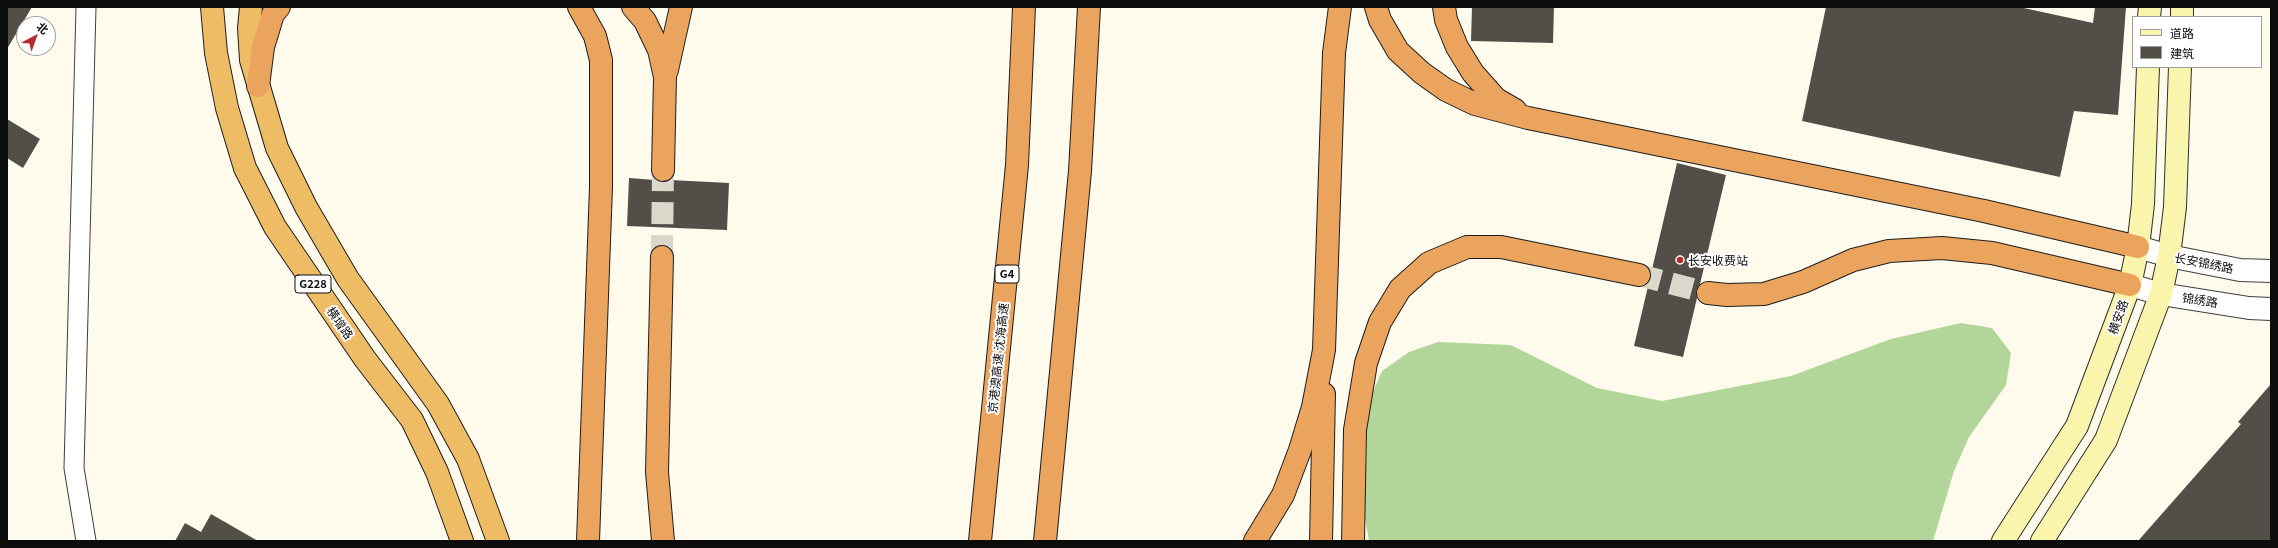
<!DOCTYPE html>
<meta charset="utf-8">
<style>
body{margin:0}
#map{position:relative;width:2278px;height:548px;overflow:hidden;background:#fefbed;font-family:Georgia,"Noto Sans SC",serif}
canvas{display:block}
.frame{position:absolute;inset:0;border:8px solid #0c0c0c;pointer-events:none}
.legend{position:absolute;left:2132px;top:16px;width:130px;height:52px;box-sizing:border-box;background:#fff;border:1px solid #9e9e9e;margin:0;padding:5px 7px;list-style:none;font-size:12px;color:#0c0c0c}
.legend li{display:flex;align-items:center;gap:8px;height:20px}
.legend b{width:20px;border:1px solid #9e9e9e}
.north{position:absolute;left:16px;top:16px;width:40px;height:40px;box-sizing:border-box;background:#fff;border:1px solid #9e9e9e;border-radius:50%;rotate:41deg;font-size:11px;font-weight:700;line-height:16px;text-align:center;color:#0c0c0c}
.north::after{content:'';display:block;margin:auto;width:14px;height:18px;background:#b32d2e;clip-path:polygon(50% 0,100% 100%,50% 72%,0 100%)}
</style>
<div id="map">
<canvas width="2278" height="548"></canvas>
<div class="frame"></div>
<ul class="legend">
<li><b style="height:5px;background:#faf5ac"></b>道路</li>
<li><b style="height:11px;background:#544e49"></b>建筑</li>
</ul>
<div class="north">北</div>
</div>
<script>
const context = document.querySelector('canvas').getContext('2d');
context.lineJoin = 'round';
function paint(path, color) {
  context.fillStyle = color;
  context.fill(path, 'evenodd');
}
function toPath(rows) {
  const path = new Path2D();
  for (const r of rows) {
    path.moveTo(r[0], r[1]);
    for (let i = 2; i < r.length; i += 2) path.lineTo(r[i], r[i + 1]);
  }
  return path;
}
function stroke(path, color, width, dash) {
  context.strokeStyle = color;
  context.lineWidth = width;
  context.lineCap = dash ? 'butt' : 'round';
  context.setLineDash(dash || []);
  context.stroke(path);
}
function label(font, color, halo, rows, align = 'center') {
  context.font = font + ' Georgia,"Noto Sans SC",serif';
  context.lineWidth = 4;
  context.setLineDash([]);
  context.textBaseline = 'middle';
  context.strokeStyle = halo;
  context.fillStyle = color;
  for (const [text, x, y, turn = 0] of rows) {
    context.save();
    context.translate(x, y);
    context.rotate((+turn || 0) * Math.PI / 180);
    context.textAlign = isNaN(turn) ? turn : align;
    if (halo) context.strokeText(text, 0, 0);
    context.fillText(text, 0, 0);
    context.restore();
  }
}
paint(toPath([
 [1961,323,1992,328,2011,353,2006,385,1969,437,1954,471,1933,541,1369,541,1364,513,1363,437,1368,403,1382,371,1409,352,1438,342,1511,345,1597,388,1662,401,1791,376,1891,339]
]), '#b2d699');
paint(toPath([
 [7,7,32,7,7,49],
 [1472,7,1554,7,1553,43,1471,41],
 [1826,7,2019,7,2093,23,2095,7,2126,7,2118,115,2074,111,2060,177,1802,121],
 [7,119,40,139,23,168,7,158],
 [1677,163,1726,175,1700,284,1696,291,1697,298,1683,357,1634,346],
 [629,178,655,180,662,182,670,180,729,183,727,230,627,226],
 [2271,384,2271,541,2138,541,2241,424,2238,422],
 [211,514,258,541,175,541,185,523,201,532]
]), '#544e49');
stroke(toPath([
 [662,257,663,170],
 [1639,275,1708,293]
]), '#dad7cb', 22, [22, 11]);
const minor = toPath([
 [86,541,74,468,86,7]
]);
const tertiary = toPath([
 [2138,247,2169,256,2240,270,2271,271],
 [2130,285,2161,294,2249,308,2271,309]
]);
const secondary = toPath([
 [2149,17,2150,7],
 [2182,17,2182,7],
 [2003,541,2077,426,2130,285,2138,247,2143,204,2148,67],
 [2042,541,2106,440,2161,294,2169,256,2175,207,2180,67]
]);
const trunk = toPath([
 [212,7,216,53,227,108,245,168,275,227,365,359,412,420,437,472,462,541],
 [251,7,249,28,251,60,277,148,306,207,348,279,438,404,468,459,498,541]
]);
const motorway = toPath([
 [579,7,595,36,601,60,601,187,588,541],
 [633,7,645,21,659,50,665,77,663,170],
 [1376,7,1380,20,1398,51,1422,73,1446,90,1475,104,1528,118,1984,211,2138,247],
 [1444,7,1446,20,1457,47,1473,73,1496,99,1515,110],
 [667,70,681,7],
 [258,86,263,47,273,14,279,7],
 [662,257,657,472,663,541],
 [1708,293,1727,295,1764,294,1803,282,1853,260,1889,251,1942,248,1992,253,2130,285],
 [980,541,1017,165,1024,7],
 [1045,541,1080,171,1089,7],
 [1255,541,1283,495,1300,450,1313,407,1324,350,1334,53,1340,7],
 [1321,541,1324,394],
 [1353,541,1355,430,1366,363,1380,322,1400,289,1429,263,1467,247,1501,247,1639,275]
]);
stroke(minor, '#3f3f3f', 21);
stroke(tertiary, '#3f3f3f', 24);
stroke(secondary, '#2e2e2e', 24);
stroke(trunk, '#1d1d1d', 24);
stroke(motorway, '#1d1d1d', 24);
stroke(minor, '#fff', 19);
stroke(tertiary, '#fff', 22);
stroke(secondary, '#faf5ac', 22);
stroke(trunk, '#eebc64', 22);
stroke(motorway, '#eba45d', 22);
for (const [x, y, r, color] of [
 [1680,260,4,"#b32d2e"]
]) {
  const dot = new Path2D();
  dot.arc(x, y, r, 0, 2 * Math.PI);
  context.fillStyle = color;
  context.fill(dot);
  stroke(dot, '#fff', 1.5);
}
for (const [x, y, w] of [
 [1007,274,24],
 [313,284,36]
]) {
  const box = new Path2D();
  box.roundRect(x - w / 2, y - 9, w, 18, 3);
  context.fillStyle = '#fff';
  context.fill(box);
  stroke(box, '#0c0c0c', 1);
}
label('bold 11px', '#0c0c0c', null, [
 ["G4",1007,274],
 ["G228",313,284]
]);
label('12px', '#0c0c0c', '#fff', [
 ["长安收费站",1688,260]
], 'left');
label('12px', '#0c0c0c', '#fff', [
 ["长安锦绣路",2204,263,11],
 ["锦绣路",2200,300,9],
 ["横安路",2118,317,-70],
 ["横增路",340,323,55],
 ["京港澳高速 沈海高速",998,358,-84]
]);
</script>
